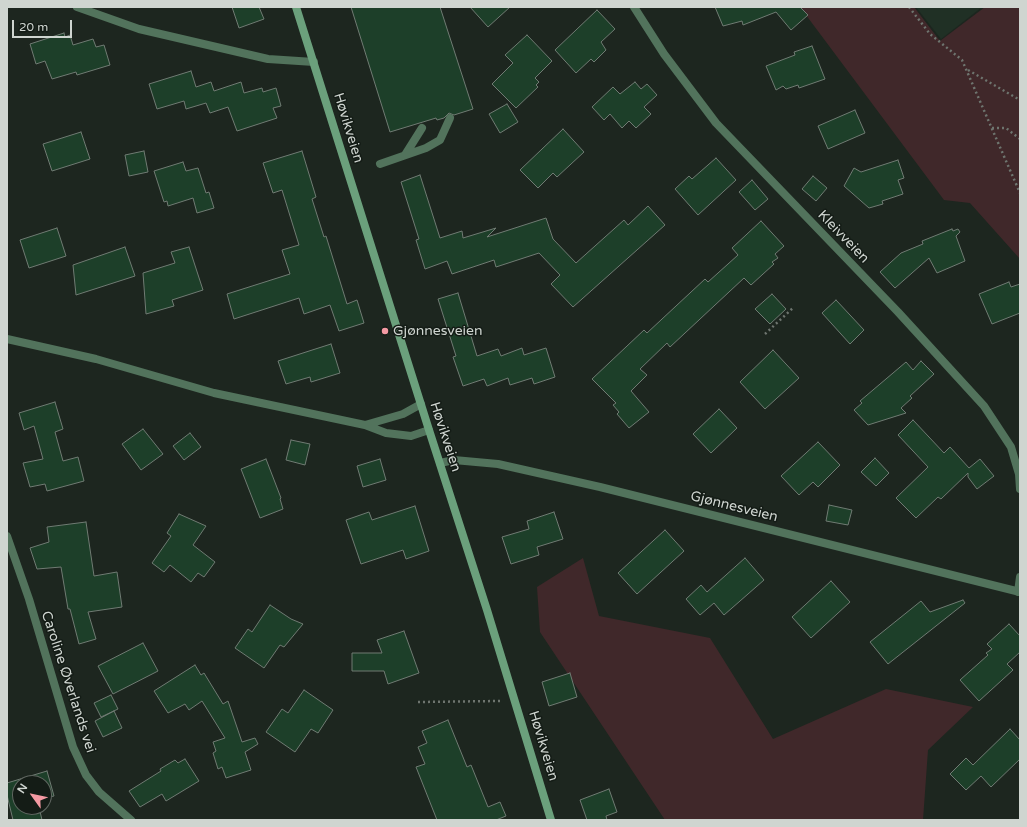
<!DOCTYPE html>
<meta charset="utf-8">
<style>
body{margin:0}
#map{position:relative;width:1027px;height:827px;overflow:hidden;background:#1d261f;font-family:"Varela Round",sans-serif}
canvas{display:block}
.frame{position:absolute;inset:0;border:8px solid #cfd5d0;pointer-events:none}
.north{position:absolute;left:12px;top:775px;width:40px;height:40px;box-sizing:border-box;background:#141c16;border:1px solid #5f6660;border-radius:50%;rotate:303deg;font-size:11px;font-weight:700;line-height:16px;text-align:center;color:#cfd5d0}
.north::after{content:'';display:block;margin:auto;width:14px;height:18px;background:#f49aa3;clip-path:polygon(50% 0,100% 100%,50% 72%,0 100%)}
.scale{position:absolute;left:12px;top:20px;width:60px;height:18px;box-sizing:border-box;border:2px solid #cfd5d0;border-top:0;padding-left:5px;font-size:12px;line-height:14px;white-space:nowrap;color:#cfd5d0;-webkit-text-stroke:3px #141c16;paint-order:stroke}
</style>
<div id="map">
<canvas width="1027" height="827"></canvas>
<div class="frame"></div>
<div class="north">N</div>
<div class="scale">20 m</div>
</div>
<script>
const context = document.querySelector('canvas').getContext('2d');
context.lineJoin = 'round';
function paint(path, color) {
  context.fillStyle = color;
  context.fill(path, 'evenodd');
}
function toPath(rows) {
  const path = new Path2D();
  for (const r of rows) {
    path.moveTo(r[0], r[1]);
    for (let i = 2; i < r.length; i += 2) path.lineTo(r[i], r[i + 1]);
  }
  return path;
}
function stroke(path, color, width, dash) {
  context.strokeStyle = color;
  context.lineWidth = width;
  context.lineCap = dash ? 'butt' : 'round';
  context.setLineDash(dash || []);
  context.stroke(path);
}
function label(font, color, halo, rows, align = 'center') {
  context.font = font + ' "Varela Round",sans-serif';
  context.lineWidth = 3;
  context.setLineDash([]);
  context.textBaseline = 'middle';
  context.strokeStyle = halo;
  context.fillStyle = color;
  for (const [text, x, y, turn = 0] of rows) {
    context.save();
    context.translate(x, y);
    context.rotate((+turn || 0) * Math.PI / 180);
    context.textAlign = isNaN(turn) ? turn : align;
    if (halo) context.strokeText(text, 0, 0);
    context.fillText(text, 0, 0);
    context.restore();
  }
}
paint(toPath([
 [916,7,982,7,941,39]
]), '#203025');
paint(toPath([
 [800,7,914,7,940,41,985,7,1020,7,1020,259,970,203,944,200],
 [583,558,599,616,710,638,773,739,886,689,973,707,928,750,923,820,665,820,540,632,537,587]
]), '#40282a');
const building = toPath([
 [232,7,259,7,264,19,239,28,232,7],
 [351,7,440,7,473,109,454,115,449,113,444,118,437,120,436,118,390,132,351,7],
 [470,7,510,7,488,27,470,7],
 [715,7,800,7,808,15,791,30,776,12,743,25,742,21,723,26,715,7],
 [597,10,615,29,601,42,606,50,594,62,591,59,576,73,555,50,597,10],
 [64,33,65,37,70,35,73,45,93,39,96,47,104,45,110,65,77,75,76,72,52,79,45,61,36,64,30,44,64,33],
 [527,35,552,61,535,78,539,82,536,85,538,87,516,108,492,84,513,63,505,55,527,35],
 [812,46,825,79,799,88,798,85,786,89,783,86,776,90,766,66,795,55,794,52,812,46],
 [191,71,196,87,211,82,214,91,241,82,244,93,262,88,263,92,276,88,281,106,273,108,277,118,237,131,228,107,210,113,206,103,186,109,184,101,157,109,149,84,191,71],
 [635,82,641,89,647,84,657,95,644,107,651,114,636,128,629,121,622,128,610,114,604,120,592,107,613,87,620,94,635,82],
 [507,104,518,122,500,133,489,114,507,104],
 [855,110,865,133,828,149,818,126,855,110],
 [563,129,584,152,557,177,553,173,538,188,520,170,563,129],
 [81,132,90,159,52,171,43,144,81,132],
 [144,151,148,172,129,176,125,155,144,151],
 [302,151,316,197,312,199,324,237,326,236,347,304,357,300,364,323,339,331,330,305,304,314,299,298,234,319,227,294,290,274,282,250,299,245,282,190,273,193,263,163,302,151],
 [716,158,736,180,698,215,675,189,689,176,692,179,716,158],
 [898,160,904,178,898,180,903,194,882,201,883,204,869,208,844,186,854,168,861,172,898,160],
 [183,162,186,171,198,168,206,193,209,192,214,208,197,213,193,198,168,206,167,201,164,202,154,171,183,162],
 [420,175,440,238,462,231,463,238,496,228,487,237,546,218,553,239,576,263,624,220,628,225,648,206,665,225,573,307,551,284,560,275,539,253,496,267,494,260,452,274,447,261,425,269,416,240,419,239,401,182,420,175],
 [813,176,827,188,816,201,802,189,813,176],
 [752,180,768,199,755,210,739,192,752,180],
 [761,221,784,246,775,254,778,258,772,262,774,264,751,285,744,278,670,347,667,343,640,369,647,375,631,391,649,412,629,428,617,414,619,412,613,405,616,403,592,379,644,330,647,333,705,279,708,282,738,255,732,248,761,221],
 [57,228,66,256,29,268,20,240,57,228],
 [952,229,953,231,958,229,960,232,956,236,965,261,937,273,929,258,895,288,880,272,901,253,923,244,922,241,952,229],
 [125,247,135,276,76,295,73,265,125,247],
 [189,247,203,290,172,300,174,306,146,314,143,273,175,263,171,252,189,247],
 [1009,282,1011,287,1020,284,1020,313,992,324,979,294,1009,282],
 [458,293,477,356,498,349,501,356,522,348,524,355,546,348,555,377,534,384,532,378,510,385,508,378,487,386,484,379,463,386,453,357,456,356,438,299,458,293],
 [772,294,786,309,770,324,755,309,772,294],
 [836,300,864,330,850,344,822,313,836,300],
 [331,344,340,373,311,382,310,377,286,384,278,361,331,344],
 [773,350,799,378,765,409,740,382,773,350],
 [921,361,934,374,910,396,912,398,901,408,906,413,868,425,854,410,862,403,860,401,906,362,913,370,921,361],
 [55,402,63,429,55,432,63,461,78,457,84,481,47,491,45,484,30,487,23,463,43,459,34,426,24,430,19,413,55,402],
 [719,409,737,428,711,453,693,434,719,409],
 [913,420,944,453,950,447,969,468,980,459,994,476,977,489,968,477,968,473,941,499,938,497,916,518,896,498,928,467,898,435,913,420],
 [143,429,163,454,141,470,122,444,143,429],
 [190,433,201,447,184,460,173,446,190,433],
 [291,440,310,444,305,465,286,460,291,440],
 [818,442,840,465,818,487,813,482,799,495,781,476,818,442],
 [875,458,889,473,876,486,861,472,875,458],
 [266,459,281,498,280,499,283,509,260,518,241,469,266,459],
 [380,459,386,480,363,487,357,466,380,459],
 [829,505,852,510,848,525,826,521,829,505],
 [415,506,429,551,406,559,403,550,361,564,346,520,369,512,372,520,415,506],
 [554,512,563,539,537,547,539,555,511,564,502,537,529,529,527,521,554,512],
 [179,514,206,526,193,545,215,562,204,577,198,573,191,582,170,565,164,572,152,563,171,536,167,533,179,514],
 [86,522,94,576,117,572,122,607,88,612,96,639,79,644,70,609,68,609,61,567,37,569,30,548,49,542,47,527,86,522],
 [665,530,684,551,637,594,618,573,665,530],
 [745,558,764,580,724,615,714,603,700,615,686,599,701,585,707,592,745,558],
 [831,581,850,602,811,638,792,617,831,581],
 [963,600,965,603,888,664,870,642,921,601,930,612,963,600],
 [270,605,291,619,303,624,284,647,280,645,264,668,235,648,248,629,252,632,270,605],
 [1009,624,1020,636,1020,652,1007,664,1013,670,979,701,960,680,988,655,986,653,992,649,987,644,1009,624],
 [404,631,419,673,388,684,384,671,352,671,352,653,382,653,377,640,404,631],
 [143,643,158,671,113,694,98,666,143,643],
 [195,665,201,675,204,673,223,704,228,701,242,742,255,738,258,744,245,752,251,770,226,778,222,767,218,769,213,753,216,751,213,742,225,738,202,701,189,710,185,704,168,713,154,691,195,665],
 [570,673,577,697,549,706,542,682,570,673],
 [304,690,333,710,318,733,311,729,295,752,266,732,282,709,288,713,304,690],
 [111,695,118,709,101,717,94,703,111,695],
 [114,711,122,728,103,737,95,721,114,711],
 [448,720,467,767,471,765,488,807,500,802,506,816,496,820,437,820,416,767,425,764,418,747,427,743,422,731,448,720],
 [1010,729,1020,740,1020,759,991,787,981,776,966,790,950,774,966,758,973,765,1010,729],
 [185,759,199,781,166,801,162,794,140,807,129,791,161,771,160,769,175,760,178,763,185,759],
 [47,771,54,796,44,798,44,783,20,783,20,807,39,807,42,820,13,820,7,795,7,783,47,771],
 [609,789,617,812,606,816,607,820,587,820,580,800,609,789]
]);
paint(building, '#1d3f29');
stroke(building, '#707b73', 1);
stroke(toPath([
 [909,7,930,34,962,60,1020,193],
 [968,70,1020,100],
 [992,128,1006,128,1020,139],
 [765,334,794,307],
 [418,702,500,701]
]), '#6e756f', 2.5, [2, 3]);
stroke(toPath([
 [405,155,422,128],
 [380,164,426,148,440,140,450,118]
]), '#52735c', 8);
stroke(toPath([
 [77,7,139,29,268,59,314,62],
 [634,7,664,54,716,123,898,312,984,406,1011,447,1019,474,1020,489],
 [7,339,96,359,214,393,365,425,386,433,411,436,429,430],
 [365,425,403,414,421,404],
 [440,463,454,460,498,464,600,487,1020,592],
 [7,536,29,599,73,747,86,775,99,792,131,820],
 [1018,592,1020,577]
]), '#52735c', 8);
stroke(toPath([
 [296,7,429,430,487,610,551,820]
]), '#6ba07c', 8);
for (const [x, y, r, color] of [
 [385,331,4,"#f49aa3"]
]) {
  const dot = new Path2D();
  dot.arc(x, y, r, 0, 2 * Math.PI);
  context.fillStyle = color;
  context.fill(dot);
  stroke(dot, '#141c16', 1.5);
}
label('14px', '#cfd5d0', '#141c16', [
 ["Høvikveien",348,128,73],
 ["Kleivveien",843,237,46],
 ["Høvikveien",445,437,72],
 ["Gjønnesveien",734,507,14],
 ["Caroline Øverlands vei",68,682,72],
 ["Høvikveien",543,746,73]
]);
label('14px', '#cfd5d0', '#141c16', [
 ["Gjønnesveien",393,331]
], 'left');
</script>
